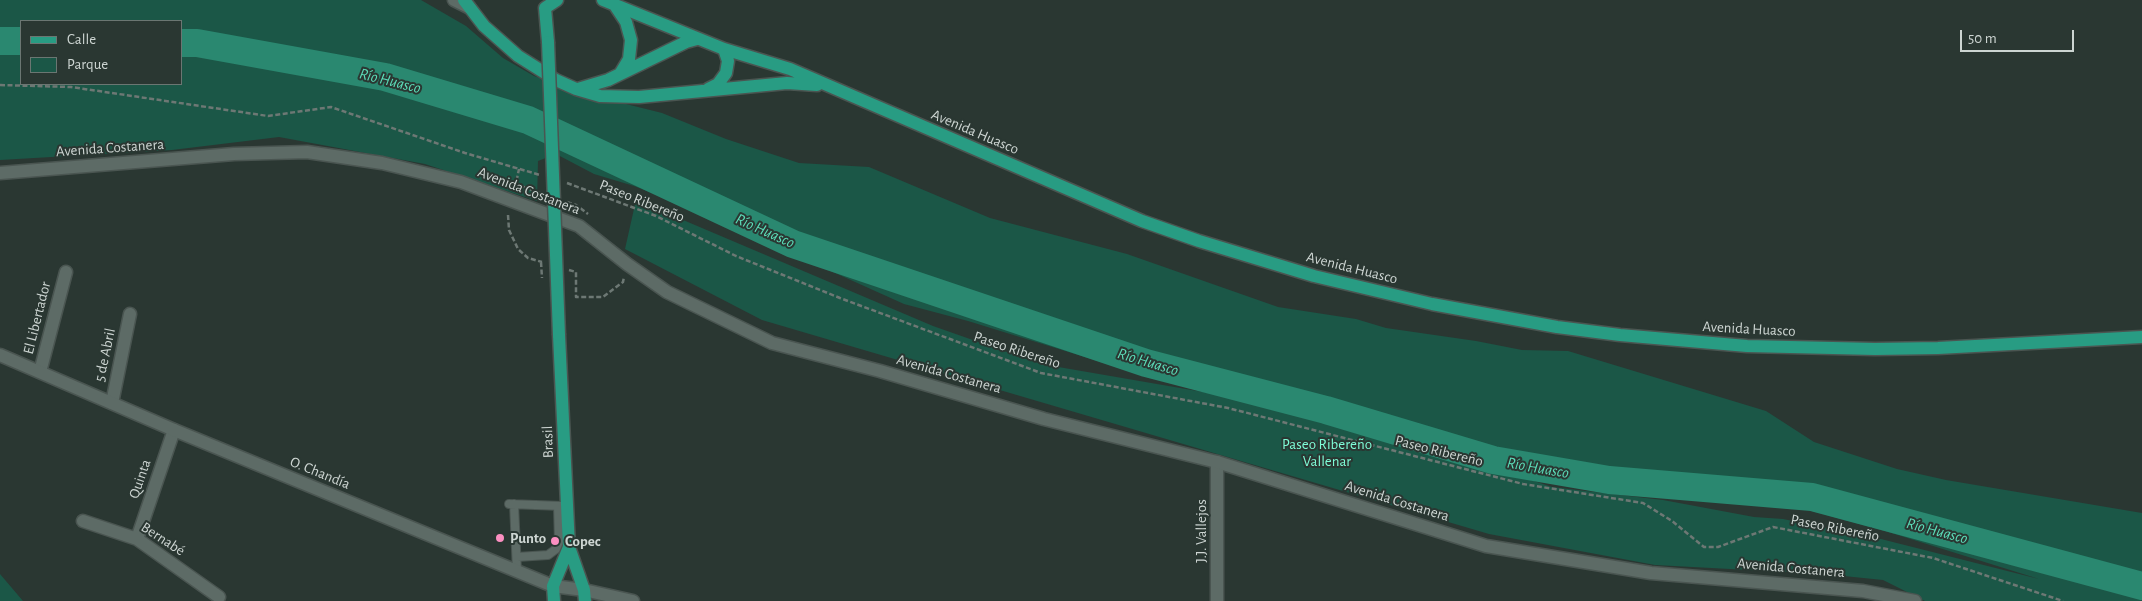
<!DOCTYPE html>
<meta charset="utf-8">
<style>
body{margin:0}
#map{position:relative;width:2142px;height:601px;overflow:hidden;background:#2a3732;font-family:"Alegreya Sans",sans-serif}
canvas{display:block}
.legend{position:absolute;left:20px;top:20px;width:162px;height:65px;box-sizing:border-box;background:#2a3732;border:1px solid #6b7672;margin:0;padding:6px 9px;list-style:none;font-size:15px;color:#cdd5d2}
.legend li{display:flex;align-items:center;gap:10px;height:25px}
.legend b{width:25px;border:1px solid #6b7672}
.scale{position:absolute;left:1960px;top:30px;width:114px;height:22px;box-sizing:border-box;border:2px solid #cdd5d2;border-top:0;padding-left:6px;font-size:15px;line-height:18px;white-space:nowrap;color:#cdd5d2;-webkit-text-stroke:4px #2a3732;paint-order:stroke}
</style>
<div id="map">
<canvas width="2142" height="601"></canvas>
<ul class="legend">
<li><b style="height:6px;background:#289c83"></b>Calle</li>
<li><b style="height:14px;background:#1b5747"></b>Parque</li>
</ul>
<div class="scale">50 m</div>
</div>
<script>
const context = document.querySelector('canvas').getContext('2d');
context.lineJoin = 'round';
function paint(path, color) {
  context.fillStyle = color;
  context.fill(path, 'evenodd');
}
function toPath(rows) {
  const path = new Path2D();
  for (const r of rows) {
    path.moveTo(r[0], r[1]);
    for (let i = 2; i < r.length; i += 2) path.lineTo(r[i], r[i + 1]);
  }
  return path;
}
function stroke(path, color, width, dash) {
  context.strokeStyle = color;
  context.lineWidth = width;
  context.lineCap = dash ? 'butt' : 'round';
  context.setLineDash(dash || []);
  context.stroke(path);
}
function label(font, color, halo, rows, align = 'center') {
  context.font = font + ' "Alegreya Sans",sans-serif';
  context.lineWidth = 4;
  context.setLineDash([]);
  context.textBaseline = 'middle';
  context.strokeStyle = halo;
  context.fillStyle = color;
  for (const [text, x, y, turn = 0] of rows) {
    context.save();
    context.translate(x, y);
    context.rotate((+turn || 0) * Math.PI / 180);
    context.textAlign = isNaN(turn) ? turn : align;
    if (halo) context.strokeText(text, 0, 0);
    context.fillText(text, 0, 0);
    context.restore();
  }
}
paint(toPath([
 [0,0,421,0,466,26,503,58,534,76,594,96,662,113,726,139,799,163,869,167,990,218,1127,254,1278,307,1356,319,1386,328,1476,341,1522,350,1568,351,1766,411,1814,442,1897,469,1946,480,2142,513,2142,601,1925,601,1883,580,1824,574,1655,565,1489,534,762,320,625,249,636,200,933,326,1041,364,1244,399,1294,410,1290,396,1171,366,1156,379,968,321,904,304,693,209,634,186,594,174,556,154,538,161,537,201,425,164,279,137,172,150,0,160],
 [21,21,181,21,181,84,21,84],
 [1374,433,1526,465,1606,473,1760,497,1885,531,2039,579,1881,539,1783,519,1754,517,1663,500,1552,487,1528,479,1503,475],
 [0,574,23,601,0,601]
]), '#1b5747');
stroke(toPath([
 [0,41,21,41],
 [181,43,197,43,385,77,528,120,793,244,1146,363,1326,410,1493,460,1609,480,1812,497,2142,586]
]), '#2a8870', 28);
const service = toPath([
 [509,504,562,506],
 [514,504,517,571],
 [517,557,548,555,556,549,559,542,558,506]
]);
const minor = toPath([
 [40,372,66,272],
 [112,403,130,314],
 [83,521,137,539,219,597],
 [137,539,174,430]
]);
const tertiary = toPath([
 [454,0,470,8],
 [0,355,174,430,553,586,584,590,633,601],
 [1217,462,1217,601]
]);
const secondary = toPath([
 [0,173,234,154,307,152,382,163,461,182,579,226,627,264,667,292,772,343,880,371,1044,419,1217,462,1486,546,1651,573,1863,591,1915,601]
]);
const primary = toPath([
 [464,0,484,26,518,56,556,80,576,89,600,96,639,97,787,83,817,85],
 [603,0,724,49,790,69,1142,221,1199,241,1314,276,1432,304,1557,327,1620,335,1747,346,1875,349,1938,348,2142,337],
 [614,4,626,22,631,40,629,59,620,74],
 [548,42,545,8,557,0],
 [578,89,608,80,686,42,697,39],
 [708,89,718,84,726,73,728,61,724,49],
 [559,335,569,547,584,590,585,601],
 [554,601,553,586,569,547]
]);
stroke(service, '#4a5551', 10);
stroke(minor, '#4a5551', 15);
stroke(tertiary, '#4a5551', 15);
stroke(secondary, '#4a5551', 15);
stroke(primary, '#4a5551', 15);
stroke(toPath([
 [0,85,71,87,268,116,331,107,465,153,540,175],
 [567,183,656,216,736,256,840,298,1041,373,1228,408,1523,484,1643,503,1672,521,1704,547,1718,547,1773,527,1933,558,2063,601],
 [516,184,540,193],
 [515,188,519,169],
 [567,202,576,205,588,214],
 [508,215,509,230,518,249,528,258,542,262],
 [541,262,542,278],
 [569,270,576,272,576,297,603,297,623,282,624,277]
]), '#6d7874', 2.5, [5, 2.5]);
stroke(service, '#5d6b66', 8);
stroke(minor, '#5d6b66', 12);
stroke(tertiary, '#5d6b66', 12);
stroke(secondary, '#5d6b66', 12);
stroke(primary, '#289c83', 12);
const primaryBridge = toPath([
 [548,42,559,335]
]);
stroke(primaryBridge, '#4a5551', 15, []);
stroke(primaryBridge, '#289c83', 12);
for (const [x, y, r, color] of [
 [500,538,5,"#fc8fc1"],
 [555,541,5,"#fc8fc1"]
]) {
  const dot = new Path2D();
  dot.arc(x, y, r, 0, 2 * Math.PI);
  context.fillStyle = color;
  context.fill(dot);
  stroke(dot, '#2a3732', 2);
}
label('15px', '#cdd5d2', '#2a3732', [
 ["Avenida Huasco",975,132,23],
 ["Avenida Costanera",110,148,-4],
 ["Avenida Costanera",529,191,21],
 ["Paseo Ribereño",642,201,22],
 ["Avenida Huasco",1352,268,14],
 ["El Libertador",37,318,-76],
 ["Avenida Huasco",1749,329,3],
 ["Paseo Ribereño",1017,350,18],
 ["5 de Abril",105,355,-78],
 ["Avenida Costanera",949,374,16],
 ["Brasil",548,442,-92],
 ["Paseo Ribereño",1439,451,14],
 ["O. Chandía",320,473,22],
 ["Quinta",140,479,-71],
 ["Avenida Costanera",1397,501,17],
 ["Paseo Ribereño",1835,528,11],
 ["J.J. Vallejos",1201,531,-90],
 ["Bernabé",163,539,33],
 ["Avenida Costanera",1791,568,5]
]);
label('15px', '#7efcd7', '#2a3732', [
 ["Paseo Ribereño",1327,444],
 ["Vallenar",1327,461]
]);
label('bold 15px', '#cdd5d2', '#2a3732', [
 ["Punto",510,538],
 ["Copec",565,541]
], 'left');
label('italic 16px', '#5cddb9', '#2a3732', [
 ["Río Huasco",390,81,14],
 ["Río Huasco",765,231,24],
 ["Río Huasco",1148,362,17],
 ["Río Huasco",1538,468,10],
 ["Río Huasco",1937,531,15]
]);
</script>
